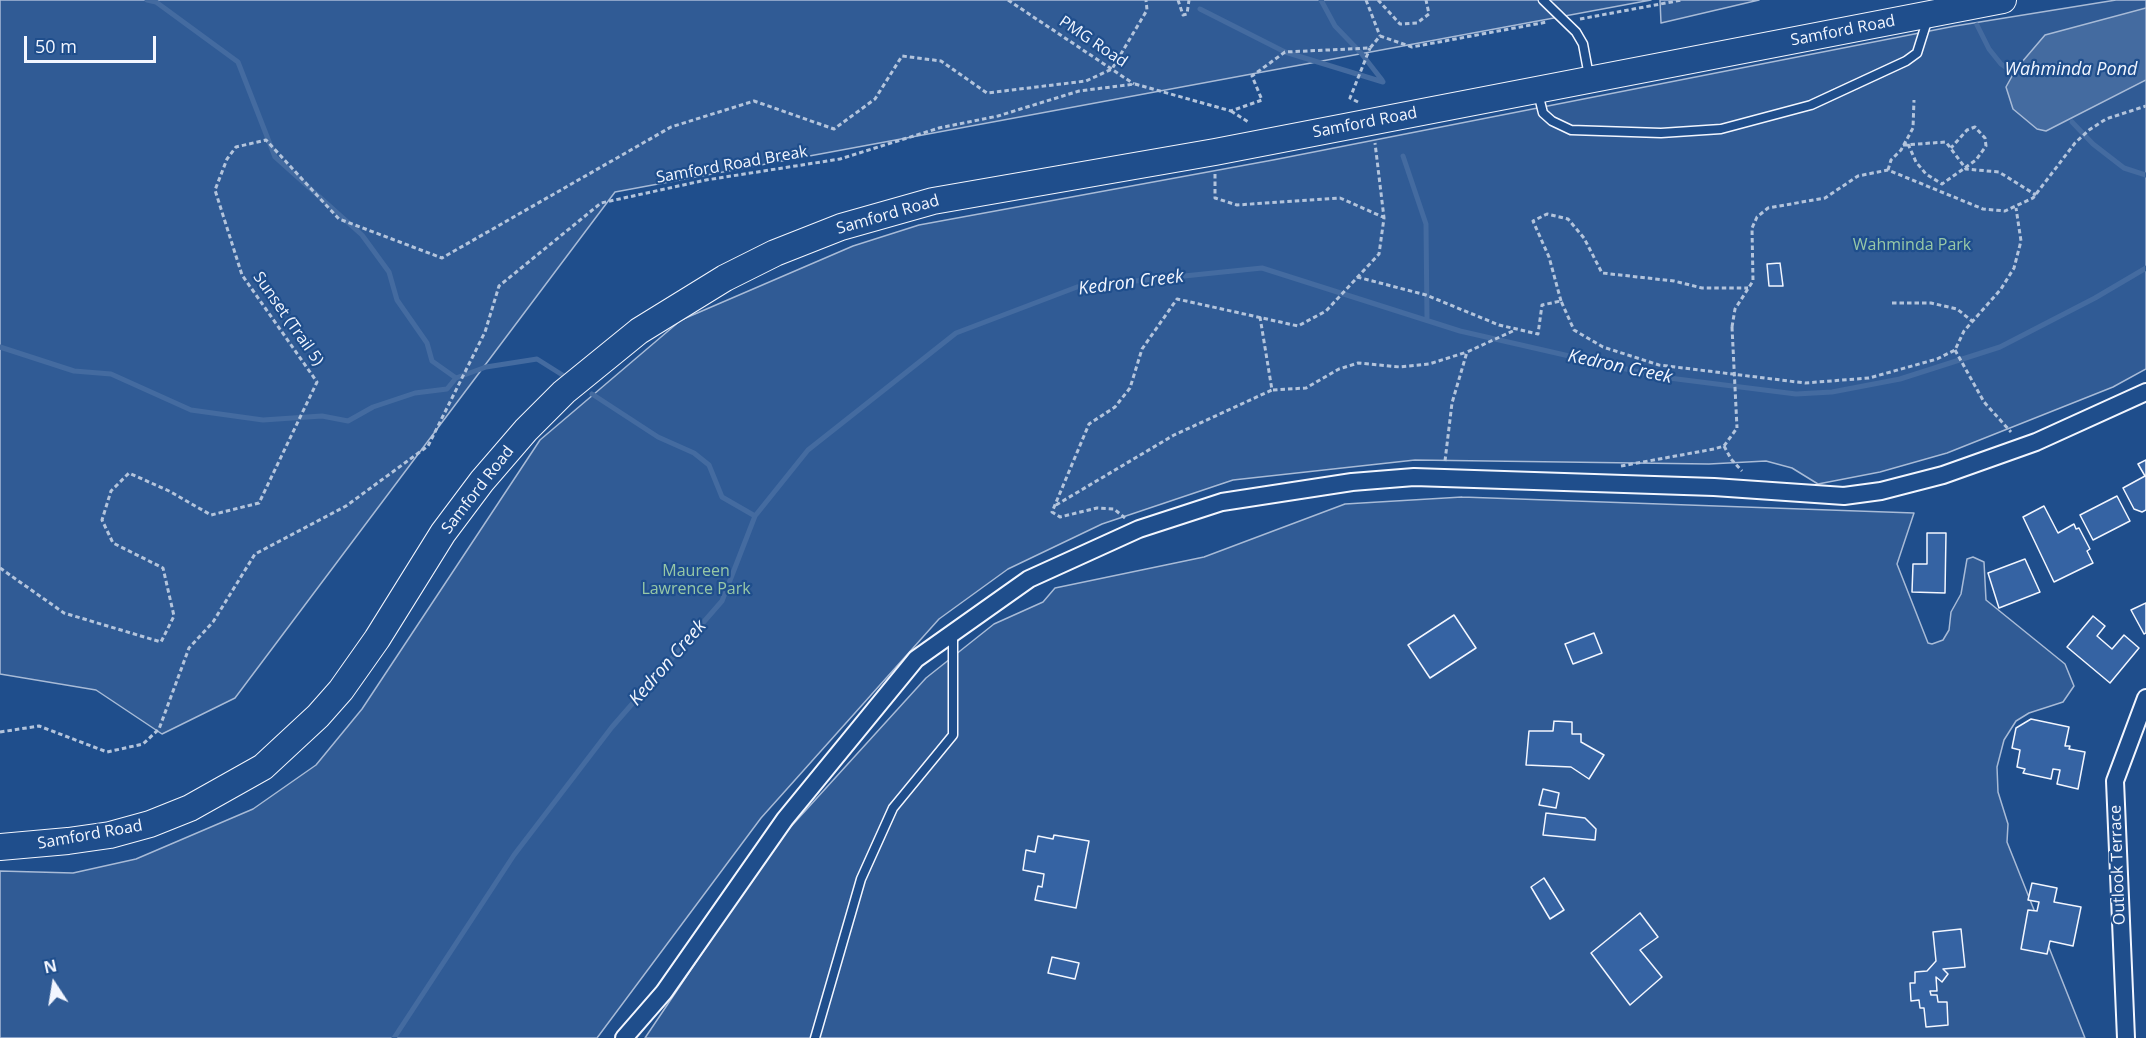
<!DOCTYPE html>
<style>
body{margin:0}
#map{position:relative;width:2146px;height:1038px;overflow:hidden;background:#1f4e8c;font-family:"Open Sans",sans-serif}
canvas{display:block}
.north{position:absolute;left:24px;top:954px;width:60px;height:60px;-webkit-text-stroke:4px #1f4e8c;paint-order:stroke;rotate:348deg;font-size:16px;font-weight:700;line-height:24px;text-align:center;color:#f2f6ff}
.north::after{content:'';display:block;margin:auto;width:21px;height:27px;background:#f2f6ff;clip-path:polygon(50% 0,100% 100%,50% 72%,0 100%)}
.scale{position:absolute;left:24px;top:36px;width:132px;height:27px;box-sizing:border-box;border:3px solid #f2f6ff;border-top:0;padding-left:8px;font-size:18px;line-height:21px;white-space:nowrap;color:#f2f6ff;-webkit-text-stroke:4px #1f4e8c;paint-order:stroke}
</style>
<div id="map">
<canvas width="2146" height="1038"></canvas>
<div class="north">N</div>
<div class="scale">50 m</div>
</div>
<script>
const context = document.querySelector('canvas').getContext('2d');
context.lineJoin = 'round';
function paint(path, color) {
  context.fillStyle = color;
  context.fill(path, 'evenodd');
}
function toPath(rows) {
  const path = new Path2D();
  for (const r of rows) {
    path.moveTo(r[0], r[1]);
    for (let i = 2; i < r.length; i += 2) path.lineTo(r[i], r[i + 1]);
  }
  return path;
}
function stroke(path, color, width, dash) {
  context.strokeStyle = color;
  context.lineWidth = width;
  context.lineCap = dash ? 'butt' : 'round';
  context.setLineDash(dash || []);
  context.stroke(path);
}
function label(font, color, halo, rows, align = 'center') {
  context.font = font + ' "Open Sans",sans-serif';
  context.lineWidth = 4.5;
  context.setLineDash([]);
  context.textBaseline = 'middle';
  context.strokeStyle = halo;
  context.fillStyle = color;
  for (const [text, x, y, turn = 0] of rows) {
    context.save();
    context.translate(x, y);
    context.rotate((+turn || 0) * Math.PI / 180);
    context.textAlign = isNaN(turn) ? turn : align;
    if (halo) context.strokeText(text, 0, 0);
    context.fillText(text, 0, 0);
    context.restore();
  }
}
const built = toPath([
 [0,0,1651,0,615,192,235,698,162,734,96,690,0,674,0,0],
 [1660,0,1759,0,1661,23,1660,0],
 [2116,0,2146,0,2146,369,2113,387,1947,453,1880,472,1818,484,1792,468,1766,461,1709,464,1415,460,1233,480,1102,524,1008,569,939,619,761,818,597,1038,0,1038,0,871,73,873,136,859,253,809,316,765,362,709,540,440,681,320,853,246,919,225,1273,160,1955,26,2116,0],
 [1462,497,1914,513,1897,564,1928,643,1932,644,1943,640,1949,630,1951,612,1961,594,1967,559,1973,557,1984,562,1986,600,2065,664,2074,686,2063,702,2029,713,2016,721,2004,740,1997,767,1998,792,2008,824,2007,842,2085,1038,645,1038,776,843,926,678,994,624,1043,602,1055,588,1204,557,1345,504,1462,497]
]);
paint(built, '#305b95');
stroke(built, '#a8bbd7', 1.5);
const water = toPath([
 [2146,8,2146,80,2046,131,2037,129,2013,109,2006,87,2016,69,2045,35,2146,8]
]);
paint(water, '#446ba0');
stroke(water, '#a8bbd7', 1.5);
stroke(toPath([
 [147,0,156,2,238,62,275,157,362,235,389,272,397,300,427,343,432,361,456,378],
 [1321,0,1335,26,1361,53,1382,80],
 [1200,9,1285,52,1383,82],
 [1977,25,1989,49,2001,64,2014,73],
 [2072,122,2093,144,2124,168,2146,175],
 [1403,156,1426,224,1427,320],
 [0,347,74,371,111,374,191,410,263,420,322,416,348,421,373,407,415,393,447,389,456,378,486,367,537,359,564,376],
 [592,394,658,437,694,453,709,465,722,497,755,516],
 [394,1038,514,855,612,727,722,601,755,516,808,450,956,333,1077,287,1262,268,1460,331,1661,377,1796,394,1832,392,1900,379,2000,347,2095,298,2146,268]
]), '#446ba0', 5);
const building = toPath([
 [1780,263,1783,286,1769,286,1767,264,1780,263],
 [2146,460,2146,510,2142,512,2134,509,2123,488,2145,476,2138,464,2146,460],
 [2117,496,2130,521,2093,540,2080,515,2117,496],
 [2044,506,2058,533,2074,524,2076,529,2079,528,2090,549,2087,551,2093,563,2054,582,2023,517,2044,506],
 [1927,533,1946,533,1945,593,1912,592,1913,564,1927,564,1927,533],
 [2025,559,2040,592,1999,608,1988,573,2025,559],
 [2146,603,2146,633,2144,634,2131,610,2146,603],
 [1454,615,1476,648,1430,678,1408,645,1454,615],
 [2093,616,2105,626,2097,636,2112,649,2124,635,2139,648,2110,683,2067,647,2093,616],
 [1594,633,1602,653,1573,664,1565,644,1594,633],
 [2031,719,2069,727,2065,746,2070,746,2069,749,2085,752,2078,789,2057,784,2060,770,2053,769,2051,779,2023,773,2025,769,2017,767,2020,750,2012,748,2016,728,2031,719],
 [1554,721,1572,722,1572,734,1581,734,1581,742,1604,755,1589,779,1571,767,1526,765,1529,731,1553,731,1554,721],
 [1543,789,1559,793,1556,808,1539,805,1543,789],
 [1546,813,1585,818,1596,829,1595,840,1543,835,1546,813],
 [1054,835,1089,841,1076,908,1035,900,1038,886,1042,887,1044,874,1023,870,1026,850,1035,852,1038,836,1053,839,1054,835],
 [1544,878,1564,910,1550,919,1531,887,1544,878],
 [2032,883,2057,888,2054,902,2081,907,2073,946,2050,941,2047,954,2021,949,2028,910,2037,911,2039,902,2028,900,2032,883],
 [1640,913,1658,937,1640,950,1662,977,1630,1005,1591,953,1640,913],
 [1961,929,1965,967,1943,969,1948,974,1942,982,1936,977,1937,991,1930,991,1931,995,1937,995,1938,1002,1947,1002,1948,1025,1926,1027,1924,1008,1920,1008,1919,1000,1911,1001,1910,983,1915,983,1915,972,1927,971,1936,961,1933,932,1961,929],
 [1052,957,1079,963,1075,979,1048,973,1052,957]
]);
paint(building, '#3563a3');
stroke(building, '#f2f6ff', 1.5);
const service = toPath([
 [1543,0,1576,32,1583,44,1589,76],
 [1538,93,1543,113,1552,121,1571,130,1661,133,1721,129,1811,105,1906,61,1917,53,1928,18],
 [815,1038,861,879,893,808,953,735,953,632]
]);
const minor = toPath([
 [624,1038,664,992,785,819,916,659,1029,579,1139,529,1222,502,1352,482,1414,477,1714,487,1844,496,1881,491,1943,475,2036,442,2146,392],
 [2126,1038,2115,781,2146,698]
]);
const primary = toPath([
 [0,847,68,841,110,835,150,824,190,808,263,767,318,716,341,690,377,639,443,533,482,481,526,430,564,392,639,331,725,278,775,253,841,227,933,201,1215,152,2003,0]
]);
stroke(service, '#f2f6ff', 11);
stroke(minor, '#f2f6ff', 20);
stroke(primary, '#f2f6ff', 28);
stroke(toPath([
 [1008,0,1134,84],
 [1178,0,1183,15,1187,14,1189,0],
 [1366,0,1380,36],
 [1378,0,1400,24,1417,23,1429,14,1426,0],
 [1580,19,1682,0],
 [1358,102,1350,98,1370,48],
 [1231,111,1250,123],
 [1908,144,1916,162,1926,174,1942,184,1976,160,1986,146,1985,138,1975,127,1967,130,1951,148],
 [1903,145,1946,142,1966,169,1999,172,2036,195],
 [1888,170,1891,160,1901,150,1913,128,1914,100],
 [1215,174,1215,198,1237,205,1340,198,1383,217],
 [1357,277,1426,295,1499,325,1538,334,1542,305,1561,301,1574,330,1603,347,1659,365,1805,383,1869,378,1937,359,1955,350,1964,331,2001,289,2014,268,2021,241,2016,208],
 [1561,301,1549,257,1533,221,1547,214,1568,219,1584,238,1602,273,1674,281,1702,288,1748,288],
 [1892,303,1931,303,1957,309,1972,321],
 [1732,327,1735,309,1753,281,1752,228,1757,217,1768,208,1825,198,1858,176,1888,170,1983,209,2005,211,2033,198,2075,143,2089,130,2106,119,2146,106],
 [1955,350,1984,402,2011,432],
 [1273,390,1306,388,1339,369,1358,363,1400,367,1429,364,1467,352],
 [1724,446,1731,459,1742,471],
 [1445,461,1452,403,1467,352,1515,330],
 [1621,466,1714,449,1724,446,1737,428],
 [1056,505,1174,435,1272,390,1260,317],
 [1125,518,1114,509,1097,508,1060,517,1052,512,1089,424,1115,407,1130,388,1142,349,1177,299,1298,326,1326,311,1379,254,1384,218,1375,143],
 [0,568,64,613,161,642,174,616,163,568,113,543,102,520,111,491,129,473,169,491,211,515,259,503,317,382,242,275,215,190,227,159,236,147,266,140,339,219,442,258,671,127,754,101,834,129,875,99,902,56,941,61,987,93,1086,81,1112,69,1147,10,1146,0],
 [0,732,39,726,107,752,143,744,159,729,189,648,213,622,255,554,346,506,428,446,485,332,499,286,601,203,706,180,840,159,939,128,998,116,1079,91,1135,84,1231,111,1262,100,1252,76,1285,52,1370,48,1380,36,1412,47,1547,22]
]), '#b3c4dc', 3, [4.5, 3]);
stroke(service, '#1f4e8c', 8);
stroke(minor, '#1f4e8c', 16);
stroke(primary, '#1f4e8c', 26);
stroke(toPath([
 [1732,327,1737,428]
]), '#b3c4dc', 3, [4.5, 3]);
label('16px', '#f2f6ff', '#1f4e8c', [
 ["Samford Road",1843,31,-11],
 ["PMG Road",1093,42,34],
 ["Samford Road",1365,123,-11],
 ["Samford Road Break",732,165,-10],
 ["Samford Road",888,215,-16],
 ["Sunset (Trail 5)",288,319,55],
 ["Samford Road",478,490,-52],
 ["Samford Road",90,835,-10],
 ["Outlook Terrace",2118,865,-92]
]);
label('16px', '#97c8a6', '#1f4e8c', [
 ["Wahminda Park",1912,245],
 ["Maureen",696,571],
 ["Lawrence Park",696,589]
]);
label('italic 18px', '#f2f6ff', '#1f4e8c', [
 ["Wahminda Pond",2071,70],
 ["Kedron Creek",1131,283,-7],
 ["Kedron Creek",1620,367,12],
 ["Kedron Creek",668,663,-49]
]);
</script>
